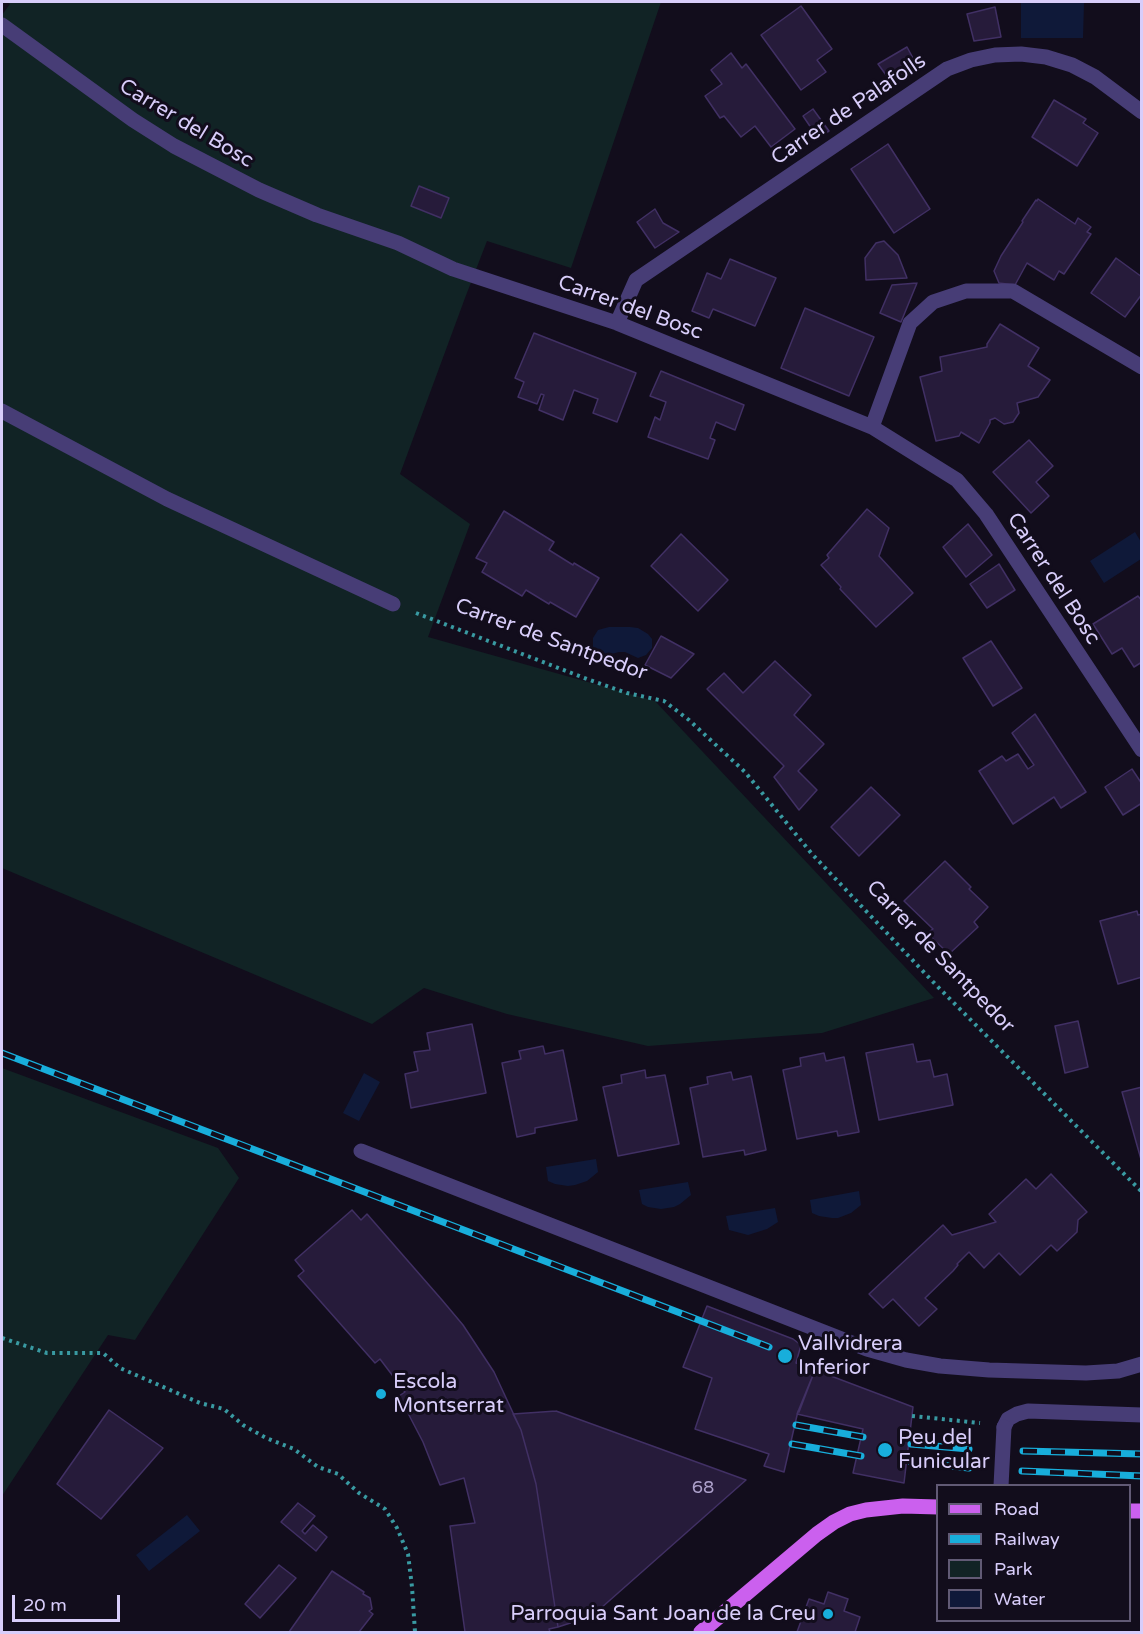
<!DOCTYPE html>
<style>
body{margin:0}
#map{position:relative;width:1143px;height:1634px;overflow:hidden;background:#120d1c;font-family:"Varela Round",sans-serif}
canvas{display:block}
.frame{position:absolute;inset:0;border:3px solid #d8cdfa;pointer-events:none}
.legend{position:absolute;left:936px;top:1484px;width:195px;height:138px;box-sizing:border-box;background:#120d1c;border:2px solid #615a75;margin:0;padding:8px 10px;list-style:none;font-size:18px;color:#d8cdfa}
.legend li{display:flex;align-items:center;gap:12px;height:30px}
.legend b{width:30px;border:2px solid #615a75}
.scale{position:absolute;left:12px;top:1595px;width:108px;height:27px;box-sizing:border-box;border:3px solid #d8cdfa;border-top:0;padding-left:8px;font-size:18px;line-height:21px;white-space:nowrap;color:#d8cdfa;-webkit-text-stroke:4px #120d1c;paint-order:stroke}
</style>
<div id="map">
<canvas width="1143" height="1634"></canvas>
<div class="frame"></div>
<ul class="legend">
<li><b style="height:8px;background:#cb60ee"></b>Road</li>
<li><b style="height:8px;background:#18aedb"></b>Railway</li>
<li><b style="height:16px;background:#112325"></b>Park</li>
<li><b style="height:16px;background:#0f1939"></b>Water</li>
</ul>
<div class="scale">20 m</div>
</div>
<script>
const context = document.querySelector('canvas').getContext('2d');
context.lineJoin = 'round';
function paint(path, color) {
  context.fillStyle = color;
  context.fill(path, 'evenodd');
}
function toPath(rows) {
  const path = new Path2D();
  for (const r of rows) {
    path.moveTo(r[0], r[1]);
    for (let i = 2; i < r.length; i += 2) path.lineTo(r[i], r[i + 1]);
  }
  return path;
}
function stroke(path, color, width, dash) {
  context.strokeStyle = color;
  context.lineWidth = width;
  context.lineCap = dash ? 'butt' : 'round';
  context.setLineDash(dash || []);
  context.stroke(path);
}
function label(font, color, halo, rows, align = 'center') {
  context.font = font + ' "Varela Round",sans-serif';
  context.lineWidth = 6;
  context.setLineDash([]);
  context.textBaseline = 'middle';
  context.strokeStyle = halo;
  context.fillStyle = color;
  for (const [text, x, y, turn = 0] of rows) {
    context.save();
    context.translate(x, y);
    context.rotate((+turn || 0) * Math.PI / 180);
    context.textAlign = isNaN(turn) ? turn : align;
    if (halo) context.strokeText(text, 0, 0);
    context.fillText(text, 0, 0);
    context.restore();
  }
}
paint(toPath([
 [6,2,661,2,571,268,487,241,465,298,400,474,470,524,428,637,655,701,934,998,822,1033,648,1046,507,1014,424,988,372,1024,2,868,2,15,10,4],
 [2,1068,218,1148,239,1178,135,1340,108,1335,2,1496]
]), '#112325');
paint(toPath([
 [1021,2,1084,3,1083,38,1021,38],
 [1135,532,1141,542,1141,559,1104,583,1090,561],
 [609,627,630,627,638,628,648,634,652,639,652,648,646,655,638,658,625,652,619,652,604,656,600,654,593,648,593,638,598,630],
 [364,1073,380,1082,359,1121,343,1113],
 [596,1159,598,1172,587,1181,575,1185,568,1186,555,1184,548,1181,546,1167],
 [688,1182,691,1195,680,1204,674,1207,661,1209,648,1207,642,1204,639,1190],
 [859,1191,861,1205,851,1213,838,1218,832,1218,819,1216,812,1213,810,1200],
 [775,1208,778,1222,767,1229,748,1235,729,1230,726,1216],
 [187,1515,200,1531,149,1571,136,1555]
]), '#0f1939');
const building = toPath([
 [801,6,832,49,817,60,826,72,801,90,761,35,801,6],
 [995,7,1001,37,974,41,967,14,995,7],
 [907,47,919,69,894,86,878,64,907,47],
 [731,53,742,68,746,64,795,129,771,147,755,126,741,137,724,116,720,118,705,96,722,84,711,70,731,53],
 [1054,100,1086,119,1083,123,1098,133,1077,166,1032,137,1054,100],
 [813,109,829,131,818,138,803,116,813,109],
 [888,144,930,209,894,233,851,169,888,144],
 [419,186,449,198,441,218,411,206,419,186],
 [1038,199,1075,224,1078,218,1091,227,1087,232,1091,234,1064,274,1059,271,1054,280,1027,263,1015,285,999,283,994,271,1001,256,1023,222,1022,221,1036,200,1037,201,1038,199],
 [655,209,663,223,679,232,655,248,637,222,655,209],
 [884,241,898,255,907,278,866,280,865,258,876,243,884,241],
 [1116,258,1142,277,1142,294,1125,317,1091,293,1116,258],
 [730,259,776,278,755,326,713,309,709,318,692,311,707,273,721,279,730,259],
 [917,283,901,322,880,313,892,285,917,283],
 [805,308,874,337,849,396,781,368,805,308],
 [1000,324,1039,348,1028,366,1050,380,1038,397,1017,403,1019,413,1013,422,1004,424,995,418,990,420,990,423,979,443,961,432,959,436,936,441,920,377,942,371,940,357,987,347,987,344,1000,324],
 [534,333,636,373,617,422,593,413,598,399,574,390,563,420,539,410,544,395,541,394,537,404,518,397,524,382,515,378,534,333],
 [661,371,744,405,735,430,716,422,710,438,715,440,708,459,648,437,655,417,660,420,666,402,650,396,661,371],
 [1029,440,1053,466,1036,482,1049,496,1031,513,993,472,1029,440],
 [867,509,889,528,879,556,913,593,876,627,840,589,841,587,821,565,829,558,827,555,867,509],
 [504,511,554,542,549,550,573,565,574,563,599,578,576,617,550,602,549,604,526,590,522,596,482,572,487,563,476,558,504,511],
 [968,524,992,555,966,577,943,547,968,524],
 [681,534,728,580,698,611,651,566,681,534],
 [999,564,1015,590,987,608,970,584,999,564],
 [1138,596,1142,601,1142,662,1134,667,1122,648,1112,654,1093,624,1138,596],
 [661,636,694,654,671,678,645,665,661,636],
 [991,641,1022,688,993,706,963,658,991,641],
 [775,661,811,695,794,715,824,744,798,771,817,790,799,810,774,777,784,766,707,689,724,673,743,693,775,661],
 [1035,714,1086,792,1061,808,1054,797,1013,824,979,771,1002,756,1006,761,1018,754,1028,769,1034,765,1012,733,1035,714],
 [1132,769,1142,784,1142,803,1123,815,1105,787,1132,769],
 [871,787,900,815,859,856,831,827,871,787],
 [945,861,971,887,969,889,988,907,974,922,978,927,949,954,927,933,933,929,904,901,945,861],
 [1137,911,1138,915,1142,914,1142,977,1118,984,1100,921,1137,911],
 [1078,1021,1088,1067,1065,1073,1055,1026,1078,1021],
 [472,1024,486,1093,411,1108,405,1074,418,1071,414,1052,430,1050,427,1033,472,1024],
 [913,1044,917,1062,930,1060,934,1077,947,1074,953,1105,879,1120,866,1053,913,1044],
 [543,1046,545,1054,563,1050,577,1120,535,1128,535,1133,517,1137,502,1063,521,1059,519,1051,543,1046],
 [824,1053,826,1061,844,1057,859,1132,838,1136,837,1131,797,1139,783,1070,801,1066,800,1058,824,1053],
 [645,1070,646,1078,665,1075,679,1144,618,1156,603,1087,622,1083,621,1075,645,1070],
 [731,1072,733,1080,751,1076,766,1150,745,1155,744,1150,703,1157,690,1088,708,1084,707,1077,731,1072],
 [1142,1087,1142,1163,1122,1092,1142,1087],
 [1051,1174,1087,1212,1078,1220,1077,1232,1057,1251,1051,1245,1020,1275,999,1253,984,1268,969,1252,957,1264,958,1265,953,1271,925,1298,937,1309,919,1326,893,1299,883,1308,869,1294,943,1225,952,1235,996,1222,989,1214,1026,1179,1036,1189,1051,1174],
 [352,1210,361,1220,367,1214,442,1300,463,1325,494,1372,521,1430,536,1484,558,1627,549,1629,550,1632,465,1632,450,1526,475,1523,464,1478,440,1485,423,1442,399,1396,405,1392,380,1359,375,1363,298,1276,304,1271,295,1260,352,1210],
 [707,1306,793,1339,801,1345,796,1363,815,1370,799,1412,798,1411,784,1472,764,1466,769,1454,695,1429,712,1378,683,1367,707,1306],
 [815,1370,913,1407,904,1483,853,1473,863,1429,797,1414,815,1370],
 [109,1410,163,1448,101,1519,57,1484,109,1410],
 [556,1411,746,1480,592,1616,558,1627,536,1484,521,1430,513,1414,556,1411],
 [298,1503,315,1516,302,1531,305,1534,313,1525,327,1537,316,1551,281,1522,298,1503],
 [279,1565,296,1578,260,1618,245,1604,279,1565],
 [332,1571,364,1592,363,1594,370,1598,372,1609,369,1611,373,1614,359,1632,289,1632,332,1571],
 [828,1592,848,1599,844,1611,860,1617,855,1632,797,1632,809,1599,824,1604,828,1592]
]);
paint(building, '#261b3a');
stroke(building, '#413064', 1.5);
stroke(toPath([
 [416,613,587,679,627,693,664,701,689,720,745,772,812,854,937,986,1142,1192],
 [2,1338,47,1353,103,1353,120,1368,200,1403,224,1409,243,1425,266,1438,294,1449,318,1467,338,1474,359,1493,385,1509,397,1528,408,1554,412,1587,415,1632],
 [912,1416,980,1423]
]), '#399aa2', 4, [3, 4.5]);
stroke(toPath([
 [2,25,133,120,174,146,259,190,317,215,398,243,453,269,617,323,872,427,957,480,986,514,1142,750],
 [617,323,636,280,947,69,971,60,995,55,1021,54,1046,57,1072,65,1095,77,1142,112],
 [2,411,167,499,393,604],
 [872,427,910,323,933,302,966,291,1013,291,1142,367],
 [361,1151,867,1349,906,1360,940,1366,989,1370,1086,1373,1118,1371,1142,1364],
 [1004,1427,1008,1419,1017,1414,1028,1411,1142,1415]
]), '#473d76', 15);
stroke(toPath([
 [1130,1511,1142,1511],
 [701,1632,817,1534,834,1522,850,1514,866,1510,903,1506,938,1507]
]), '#cb60ee', 15);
const rail = toPath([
 [2,1053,769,1347],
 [796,1425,863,1437],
 [792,1444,861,1456],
 [911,1444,969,1449],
 [1023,1451,1142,1454],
 [911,1462,969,1468],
 [1022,1471,1142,1476]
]);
stroke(rail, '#18aedb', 7);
stroke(rail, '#120d1c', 4.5, [14]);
stroke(toPath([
 [1001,1486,1004,1427]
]), '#473d76', 15);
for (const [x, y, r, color] of [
 [785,1356,8,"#18aedb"],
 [381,1394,6,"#18aedb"],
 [885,1450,8,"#18aedb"],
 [828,1614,6,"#18aedb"]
]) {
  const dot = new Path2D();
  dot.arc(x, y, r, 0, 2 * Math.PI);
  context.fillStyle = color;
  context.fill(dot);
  stroke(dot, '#120d1c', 2);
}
label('18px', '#aca0ca', null, [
 ["68",703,1488]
]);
label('21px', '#d8cdfa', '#120d1c', [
 ["Carrer de Palafolls",849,110,-34],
 ["Carrer del Bosc",186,124,31],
 ["Carrer del Bosc",630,308,20],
 ["Carrer del Bosc",1053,579,57],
 ["Carrer de Santpedor",551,640,20],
 ["Carrer de Santpedor",940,957,46]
]);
label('21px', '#d8cdfa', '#120d1c', [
 ["Vallvidrera",798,1344],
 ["Inferior",798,1368],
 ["Escola",393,1382],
 ["Montserrat",393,1406],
 ["Peu del",898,1438],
 ["Funicular",898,1462],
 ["Parroquia Sant Joan de la Creu",816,1614,"right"]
], 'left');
</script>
